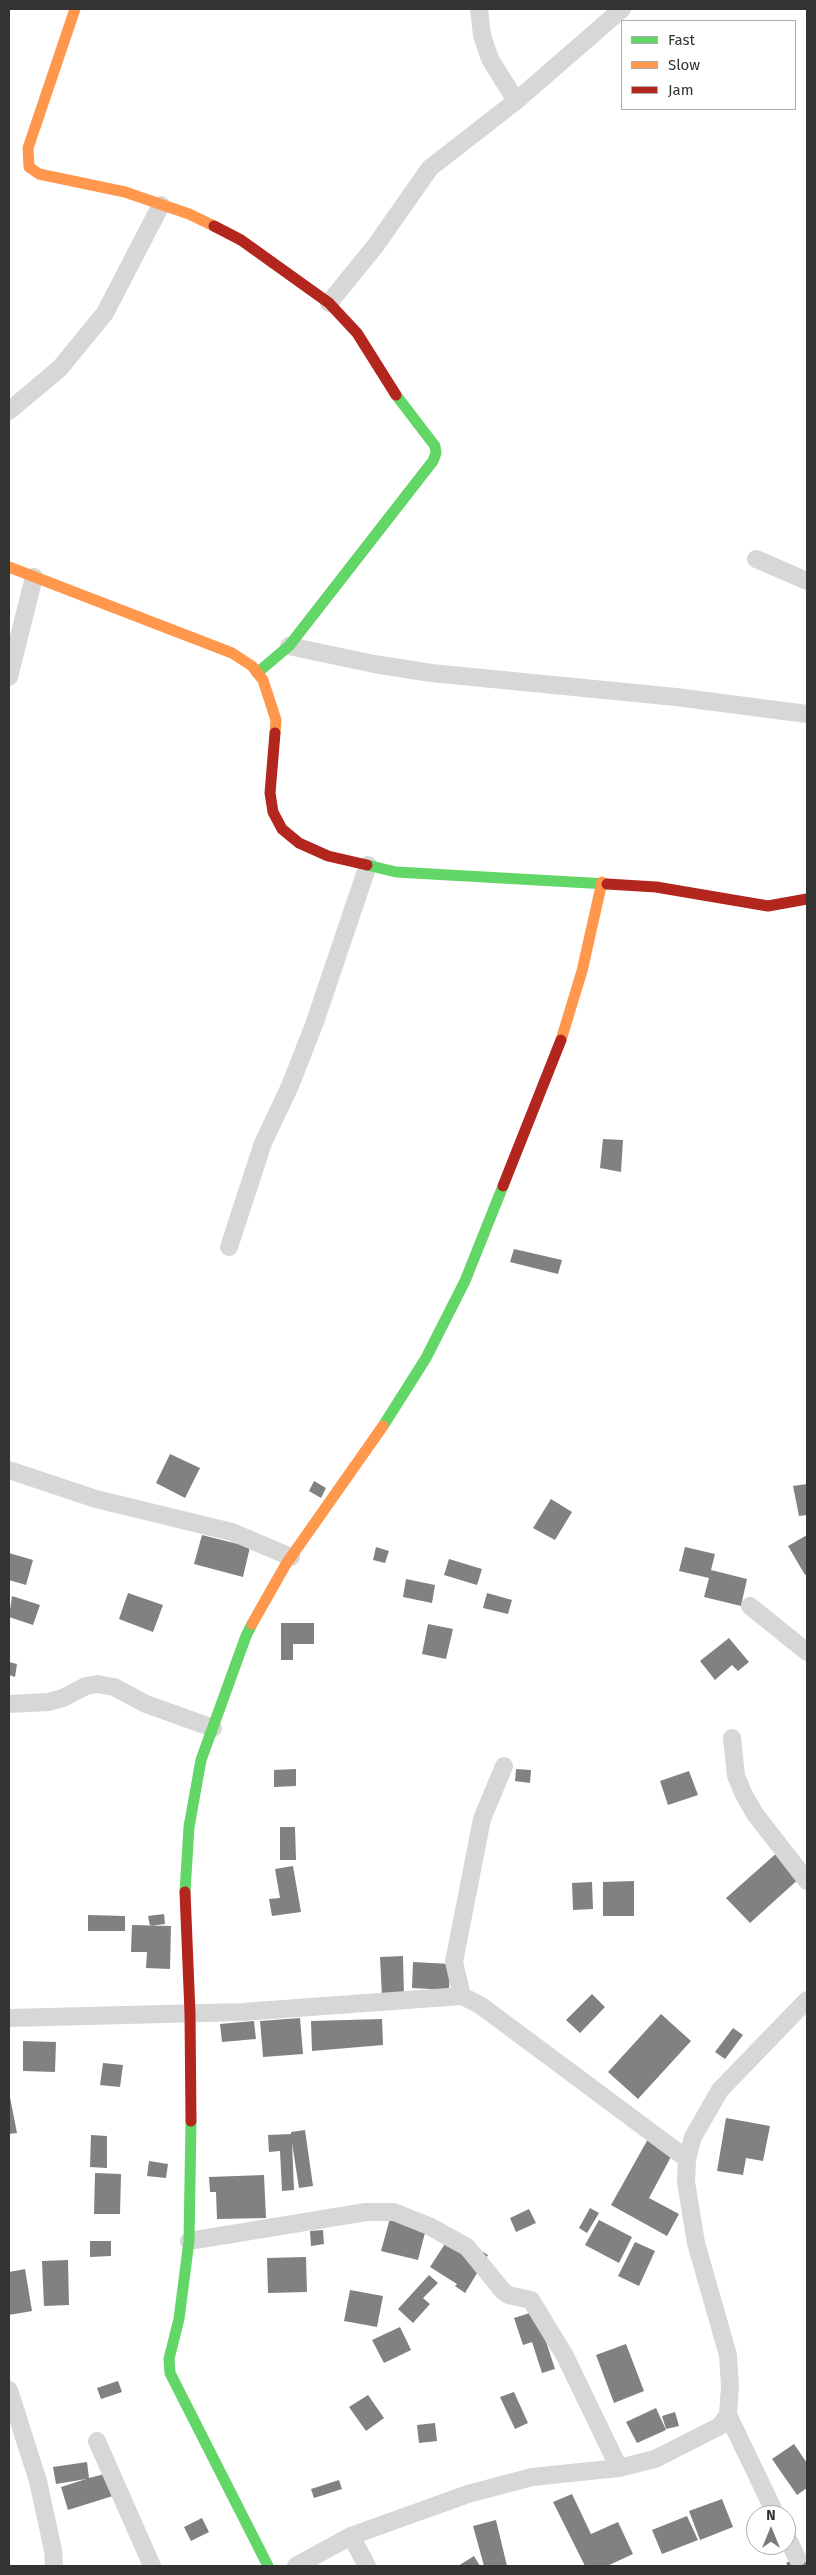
<!DOCTYPE html>
<style>
body{margin:0}
#map{position:relative;width:816px;height:2575px;overflow:hidden;background:#fff;font-family:"Fira Sans",sans-serif}
canvas{display:block}
.frame{position:absolute;inset:0;border:10px solid #333;pointer-events:none}
.legend{position:absolute;left:621px;top:20px;width:175px;height:90px;box-sizing:border-box;background:#fff;border:1px solid #adadad;margin:0;padding:6px 9px;list-style:none;font-size:15px;color:#333}
.legend li{display:flex;align-items:center;gap:10px;height:25px}
.legend b{width:25px;border:1px solid #adadad}
.north{position:absolute;left:746px;top:2505px;width:50px;height:50px;box-sizing:border-box;background:#fff;border:1px solid #adadad;border-radius:50%;rotate:0deg;font-size:14px;font-weight:700;line-height:20px;text-align:center;color:#333}
.north::after{content:'';display:block;margin:auto;width:18px;height:22px;background:#7a7a7a;clip-path:polygon(50% 0,100% 100%,50% 72%,0 100%)}
</style>
<div id="map">
<canvas width="816" height="2575"></canvas>
<div class="frame"></div>
<ul class="legend">
<li><b style="height:6px;background:#63d668"></b>Fast</li>
<li><b style="height:6px;background:#ff974d"></b>Slow</li>
<li><b style="height:6px;background:#b3261e"></b>Jam</li>
</ul>
<div class="north">N</div>
</div>
<script>
const context = document.querySelector('canvas').getContext('2d');
context.lineJoin = 'round';
function paint(path, color) {
  context.fillStyle = color;
  context.fill(path, 'evenodd');
}
function toPath(rows) {
  const path = new Path2D();
  for (const r of rows) {
    path.moveTo(r[0], r[1]);
    for (let i = 2; i < r.length; i += 2) path.lineTo(r[i], r[i + 1]);
  }
  return path;
}
function stroke(path, color, width, dash) {
  context.strokeStyle = color;
  context.lineWidth = width;
  context.lineCap = dash ? 'butt' : 'round';
  context.setLineDash(dash || []);
  context.stroke(path);
}
paint(toPath([
 [603,1139,623,1140,621,1172,600,1168],
 [514,1249,562,1260,558,1274,510,1262],
 [170,1454,200,1468,185,1498,156,1483],
 [314,1481,326,1488,321,1498,309,1491],
 [807,1484,807,1515,799,1516,793,1486],
 [551,1499,572,1512,555,1540,533,1528],
 [202,1535,250,1547,243,1577,194,1564],
 [807,1535,807,1574,805,1575,788,1546],
 [376,1547,389,1551,385,1563,373,1560],
 [685,1547,715,1554,711,1570,747,1579,741,1606,704,1597,709,1578,679,1571],
 [9,1553,33,1560,26,1585,9,1580],
 [449,1559,482,1569,477,1585,444,1575],
 [406,1579,435,1585,432,1603,403,1597],
 [128,1593,163,1605,153,1632,119,1619],
 [487,1593,512,1600,508,1614,483,1608],
 [12,1596,40,1605,33,1625,9,1617],
 [281,1623,314,1623,314,1644,293,1644,293,1660,281,1660],
 [428,1624,453,1629,446,1659,422,1654],
 [729,1638,749,1662,738,1671,732,1665,715,1680,700,1661],
 [9,1662,17,1664,15,1677,9,1675],
 [296,1769,296,1786,274,1787,274,1770],
 [516,1769,531,1770,530,1783,515,1781],
 [689,1771,698,1795,668,1805,660,1781],
 [280,1827,295,1827,296,1860,280,1860],
 [779,1851,802,1876,750,1923,726,1898],
 [293,1866,301,1912,272,1916,269,1899,280,1898,275,1869],
 [634,1881,634,1916,603,1916,603,1882],
 [592,1882,593,1909,573,1910,572,1883],
 [164,1914,165,1924,150,1926,148,1916],
 [88,1915,125,1916,125,1931,88,1931],
 [132,1925,171,1926,170,1969,146,1968,147,1952,131,1952],
 [403,1956,404,1996,382,1996,380,1957],
 [413,1962,450,1964,449,1990,412,1988],
 [592,1994,605,2007,580,2033,566,2020],
 [661,2014,691,2041,638,2099,608,2072],
 [300,2018,303,2054,263,2057,260,2021],
 [382,2019,383,2045,312,2051,311,2021],
 [254,2021,256,2039,222,2042,220,2024],
 [733,2028,743,2035,725,2059,715,2052],
 [23,2041,56,2042,55,2072,23,2071],
 [103,2063,123,2065,120,2087,100,2085],
 [9,2092,17,2133,9,2134],
 [726,2118,770,2126,763,2161,746,2158,743,2175,717,2171],
 [305,2130,313,2186,299,2188,292,2143,294,2190,282,2191,280,2151,269,2152,268,2135,291,2134,291,2132],
 [91,2135,107,2136,107,2168,90,2167],
 [648,2139,673,2153,649,2198,679,2214,667,2236,611,2205],
 [149,2161,168,2164,166,2178,147,2176],
 [95,2173,121,2174,120,2214,94,2214],
 [264,2175,266,2218,217,2219,216,2192,210,2192,209,2177],
 [590,2208,599,2213,587,2233,579,2228],
 [529,2209,536,2223,516,2232,510,2218],
 [392,2211,428,2221,418,2260,381,2251],
 [599,2220,632,2237,619,2263,585,2245],
 [323,2230,324,2244,311,2246,310,2231],
 [452,2233,488,2255,465,2293,455,2286,457,2284,430,2267],
 [90,2241,111,2241,111,2256,90,2257],
 [635,2242,655,2251,639,2286,618,2276],
 [306,2257,307,2292,268,2293,267,2258],
 [68,2260,69,2305,44,2306,42,2261],
 [25,2269,32,2311,9,2315,9,2272],
 [429,2275,438,2283,423,2298,430,2304,413,2323,398,2309],
 [350,2290,383,2296,377,2327,344,2321],
 [536,2311,555,2369,542,2373,532,2342,523,2345,514,2318],
 [400,2327,411,2350,384,2363,372,2340],
 [626,2344,644,2391,614,2403,596,2355],
 [118,2381,122,2392,101,2399,97,2388],
 [514,2392,528,2423,515,2429,500,2397],
 [368,2395,384,2418,366,2431,349,2407],
 [656,2408,666,2430,637,2443,626,2422],
 [675,2412,679,2426,666,2429,662,2416],
 [435,2423,437,2441,419,2443,417,2425],
 [794,2444,807,2463,807,2488,797,2495,772,2459],
 [87,2462,89,2478,109,2473,116,2495,68,2510,61,2487,86,2479,56,2484,53,2467],
 [339,2480,342,2489,314,2498,311,2489],
 [572,2494,591,2534,618,2522,633,2554,607,2566,585,2566,553,2502],
 [722,2499,733,2527,700,2540,689,2511],
 [687,2516,698,2540,662,2554,652,2530],
 [202,2518,209,2532,191,2541,184,2527],
 [496,2520,507,2566,484,2566,473,2526],
 [803,2554,807,2566,788,2566,786,2563],
 [474,2556,480,2566,458,2566]
]), '#818181');
stroke(toPath([
 [479,9,482,35,490,59,516,101],
 [329,303,376,245,430,168,516,101,622,9],
 [9,411,60,368,105,313,161,205],
 [756,559,807,581],
 [289,646,374,664,431,673,676,697,807,714],
 [9,677,34,577],
 [229,1247,263,1143,290,1086,315,1022,368,865],
 [9,1470,96,1499,232,1532,291,1557],
 [750,1606,807,1652],
 [9,1704,48,1702,63,1698,86,1686,97,1684,114,1687,146,1704,213,1728],
 [732,1738,736,1776,744,1795,755,1814,807,1881],
 [462,1996,454,1962,482,1819,504,1766],
 [9,2018,242,2012,462,1996,480,2005,687,2159],
 [189,2241,366,2212,394,2212,429,2226,467,2247,503,2291,508,2295,531,2300,565,2356,619,2468],
 [9,2390,38,2481,53,2550,54,2566],
 [728,2415,776,2515],
 [97,2441,152,2566],
 [786,2535,797,2558],
 [351,2536,367,2566],
 [296,2566,351,2536,468,2494,532,2477,619,2468,655,2459,720,2426,728,2415,730,2386,728,2355,696,2243,686,2182,687,2159,693,2137,720,2090,807,2000]
]), '#d7d7d7', 18);
stroke(toPath([
 [257,673,289,646,433,461,436,453,435,446,396,395],
 [367,865,396,872,607,884],
 [383,1426,426,1358,465,1281,503,1186],
 [185,1892,189,1827,201,1760,246,1636,252,1624],
 [191,2121,189,2241,179,2319,169,2359,170,2373,268,2566]
]), '#63d668', 11);
stroke(toPath([
 [75,9,28,148,29,167,39,174,125,192,189,214,214,226],
 [9,567,232,653,252,666,263,680,276,720,275,733],
 [561,1040,582,971,602,882],
 [252,1624,286,1564,383,1426]
]), '#ff974d', 11);
stroke(toPath([
 [214,226,241,240,329,303,357,333,396,395],
 [275,733,270,793,273,812,282,829,299,843,328,856,367,865],
 [607,884,656,887,768,906,807,899],
 [503,1186,561,1040],
 [185,1892,190,2013,191,2121]
]), '#b3261e', 11);
</script>
